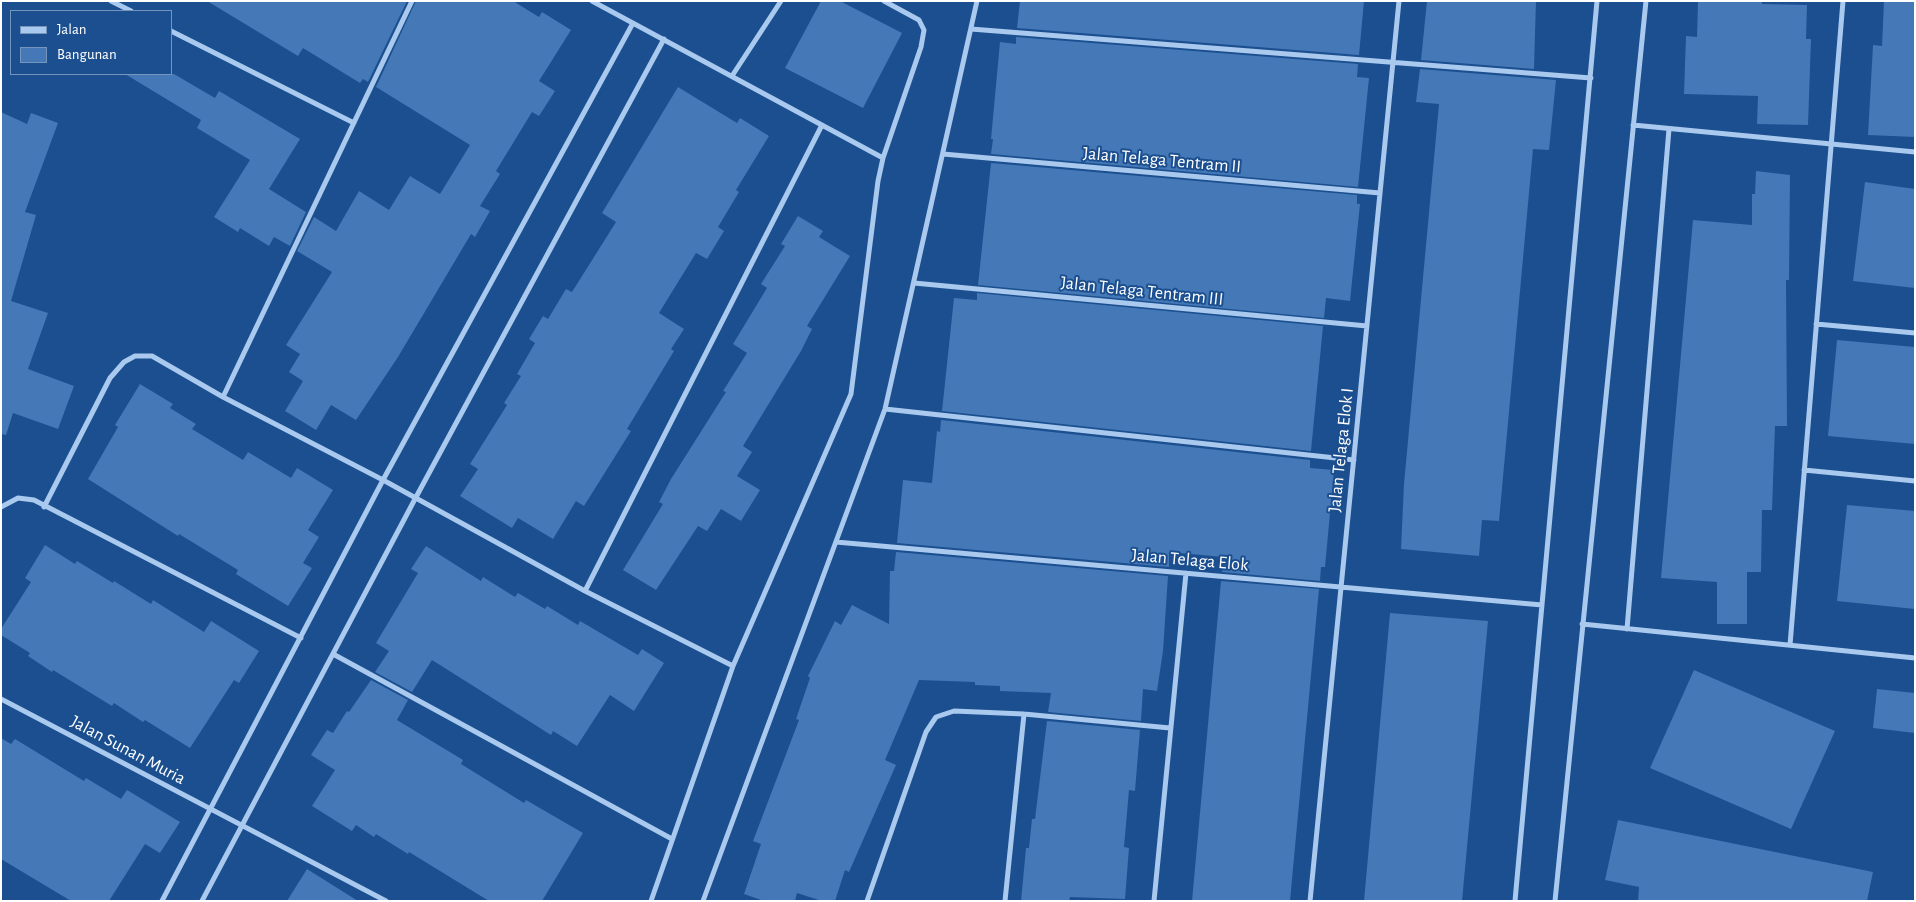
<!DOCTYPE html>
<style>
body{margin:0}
#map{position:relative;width:1916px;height:902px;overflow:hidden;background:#1b4f8f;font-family:"Alegreya Sans",sans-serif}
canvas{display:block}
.frame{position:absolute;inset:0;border:2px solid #fff;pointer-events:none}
.legend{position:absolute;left:10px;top:10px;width:162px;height:65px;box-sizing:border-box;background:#1b4f8f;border:1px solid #7695bc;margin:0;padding:6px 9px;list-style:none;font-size:15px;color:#fff}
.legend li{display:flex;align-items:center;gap:10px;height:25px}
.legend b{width:25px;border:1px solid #7695bc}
</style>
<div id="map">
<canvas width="1916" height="902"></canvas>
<div class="frame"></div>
<ul class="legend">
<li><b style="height:6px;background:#a9c9ee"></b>Jalan</li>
<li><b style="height:14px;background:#4478b7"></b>Bangunan</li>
</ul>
</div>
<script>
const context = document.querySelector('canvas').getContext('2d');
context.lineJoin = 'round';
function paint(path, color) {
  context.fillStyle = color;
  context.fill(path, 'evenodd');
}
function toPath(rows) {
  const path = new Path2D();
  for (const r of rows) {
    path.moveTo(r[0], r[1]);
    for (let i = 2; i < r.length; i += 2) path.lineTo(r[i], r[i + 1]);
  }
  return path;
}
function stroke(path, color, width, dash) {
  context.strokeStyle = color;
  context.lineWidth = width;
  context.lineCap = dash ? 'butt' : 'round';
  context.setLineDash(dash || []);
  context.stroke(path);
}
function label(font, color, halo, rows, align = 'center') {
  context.font = font + ' "Alegreya Sans",sans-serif';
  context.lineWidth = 4;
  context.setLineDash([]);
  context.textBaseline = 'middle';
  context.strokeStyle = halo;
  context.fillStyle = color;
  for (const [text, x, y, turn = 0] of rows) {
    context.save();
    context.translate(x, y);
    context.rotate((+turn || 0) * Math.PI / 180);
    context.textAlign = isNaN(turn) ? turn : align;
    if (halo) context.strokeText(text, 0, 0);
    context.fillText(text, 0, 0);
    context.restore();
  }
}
paint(toPath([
 [207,1,407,1,368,82,363,79,360,83,303,48,298,56],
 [416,1,513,1,539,17,542,12,571,30,539,81,555,91,539,116,532,112,496,171,500,174,480,206,490,211,475,237,471,234,398,357,356,420,331,405,316,430,285,411,303,381,289,372,300,354,286,345,332,272,297,251,314,217,336,231,359,191,389,210,410,176,440,194,470,145,376,87],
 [821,1,840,1,902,33,863,108,785,68],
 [1020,1,1364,1,1359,55,1017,28],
 [1427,1,1536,1,1534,69,1421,60],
 [1698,1,1762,1,1762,4,1807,5,1806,39,1811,39,1808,125,1757,124,1758,96,1684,94,1686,36,1697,37],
 [1884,1,1915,1,1915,137,1868,135,1873,45,1882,46],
 [1016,37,1358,64,1357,77,1369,78,1358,187,991,154,993,139,991,139,1000,42,1016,44],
 [1420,69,1556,80,1549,150,1533,149,1499,521,1482,520,1479,556,1401,549,1404,484,1439,104,1416,102],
 [125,74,174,74,215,98,219,91,300,139,269,189,306,212,290,246,274,237,269,246,240,228,238,232,214,217,250,160,197,128,201,120],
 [678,87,737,123,740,118,769,136,736,190,739,192,718,227,724,231,707,259,696,253,659,313,684,329,671,349,674,351,627,429,631,431,584,506,576,501,553,539,518,518,512,528,460,496,478,469,470,464,507,405,504,403,521,376,517,374,535,343,529,339,543,316,548,319,566,289,572,292,616,222,602,213],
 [1,112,27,124,31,113,58,123,25,212,36,215,11,301,48,313,28,369,74,386,58,429,13,413,6,435,1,434],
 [991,163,1357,195,1357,204,1360,204,1350,301,1326,298,1324,318,978,285],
 [1756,171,1790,175,1789,280,1786,280,1787,426,1775,426,1772,510,1762,510,1761,572,1747,572,1747,624,1717,624,1717,582,1661,578,1693,220,1752,225,1752,194,1755,194],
 [1865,182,1915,189,1915,288,1853,281],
 [798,216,823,231,819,237,850,256,807,326,812,329,801,351,743,446,752,452,737,476,760,490,741,521,721,509,707,531,698,526,656,590,623,570,663,504,659,502,671,479,726,392,723,391,747,353,733,344,767,288,761,284,785,246,781,244],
 [977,293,1323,326,1311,451,942,411,954,298,977,300],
 [1837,340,1915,347,1915,444,1828,436],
 [140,384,173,404,170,408,196,424,192,429,243,460,248,452,291,478,297,468,333,490,308,530,319,537,303,563,312,568,288,606,236,574,238,570,179,534,178,536,88,479,118,427,115,425],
 [941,420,1310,460,1310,468,1334,470,1325,567,1321,567,1320,581,1222,572,1223,557,1169,552,1169,567,897,543,903,480,932,483,937,431,940,432],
 [1847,505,1915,511,1915,609,1837,601],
 [45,545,75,564,77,561,113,583,114,581,151,604,153,600,204,632,211,621,259,651,239,683,234,680,190,748,145,720,143,722,114,703,112,706,53,670,52,672,28,656,30,653,1,635,1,629,31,582,25,578],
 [426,546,481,581,483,577,515,597,518,593,545,609,547,606,578,625,580,621,638,655,642,649,664,663,634,711,610,695,577,746,553,731,551,735,432,660,412,692,375,672,389,651,376,643,418,573,411,569],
 [896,552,1168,576,1163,651,1157,691,1143,689,1141,721,1048,712,1051,693,1000,691,1000,686,975,685,975,682,919,680,885,760,896,765,849,872,845,870,835,901,822,901,797,893,795,901,764,901,744,894,761,844,753,841,799,720,796,719,810,678,808,676,835,621,841,625,852,605,889,624,890,571,894,571],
 [1221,581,1319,589,1290,901,1192,901],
 [1390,613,1488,621,1462,901,1364,901],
 [1694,670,1835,731,1791,829,1650,768],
 [371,680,408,700,397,720,463,760,461,764,524,803,526,800,583,833,542,901,489,901,409,852,408,854,376,834,374,837,356,825,352,831,312,806,335,770,311,755,327,730,333,733,347,711,349,712],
 [1877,689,1915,693,1915,733,1873,728],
 [1047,721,1140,730,1135,791,1129,790,1124,847,1129,848,1125,899,1070,897,1069,901,1021,901,1026,848,1029,848,1032,819,1035,819],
 [1,738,11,744,15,739,84,781,86,778,121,799,127,790,180,822,160,853,145,844,109,901,71,901,1,859],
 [1618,820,1873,872,1867,901,1638,901,1639,887,1605,880],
 [307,869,358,901,287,901]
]), '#4478b7');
stroke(toPath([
 [111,1,131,11],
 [592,1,883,158,878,181,851,394,733,666,651,901],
 [971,29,1591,78],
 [171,31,354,123],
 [732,76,781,1],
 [1633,125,1915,152],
 [943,154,1380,193],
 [883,158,921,47,924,30,919,20,884,1],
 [914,283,1367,326],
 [1816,324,1915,333],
 [223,397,412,1],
 [885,409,1354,460],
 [1804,470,1915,481],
 [1,507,18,498,34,500,301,638],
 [44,507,110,378,124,362,135,356,152,356,223,397,383,480,585,591,733,666],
 [836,542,1542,605],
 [585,591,822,125],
 [1582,624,1915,658],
 [1627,629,1669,129],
 [1790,645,1843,1],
 [333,654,672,839],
 [1,699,386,901],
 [162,901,383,480,633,23],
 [202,901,415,499,664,39],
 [703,901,885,409,977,1],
 [867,901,926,732,936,717,954,711,1024,714,1170,728],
 [1005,901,1024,714],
 [1154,901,1186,573],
 [1310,901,1399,1],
 [1515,901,1597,1],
 [1555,901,1646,1]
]), '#a9c9ee', 5);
label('18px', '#fff', '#1b4f8f', [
 ["Jalan Telaga Tentram II",1162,160,5],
 ["Jalan Telaga Tentram III",1142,291,6],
 ["Jalan Telaga Elok I",1341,450,-84],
 ["Jalan Telaga Elok",1190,560,5],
 ["Jalan Sunan Muria",128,750,28]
]);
</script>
